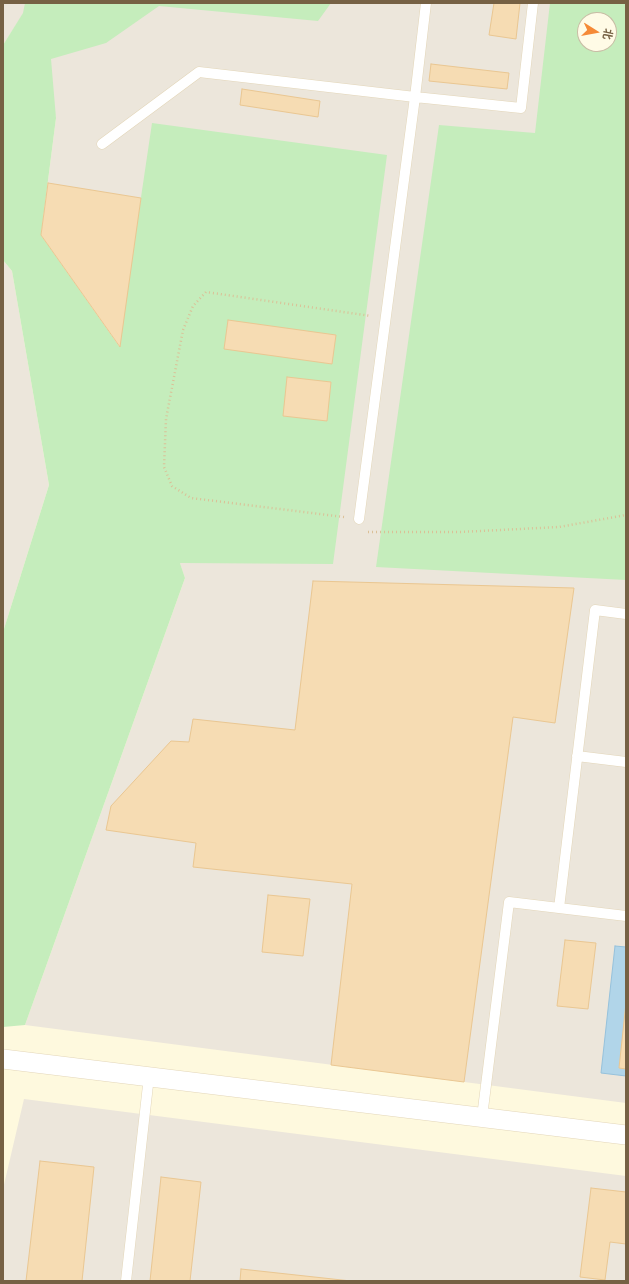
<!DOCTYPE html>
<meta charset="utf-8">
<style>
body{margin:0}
#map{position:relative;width:629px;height:1284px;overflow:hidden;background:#fef9de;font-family:"DM Sans","Noto Sans SC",sans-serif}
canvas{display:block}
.frame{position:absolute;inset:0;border:4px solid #766144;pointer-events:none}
.north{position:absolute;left:577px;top:12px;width:40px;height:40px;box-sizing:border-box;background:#fffbe6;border:1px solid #c8bda5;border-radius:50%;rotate:101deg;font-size:11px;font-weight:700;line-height:16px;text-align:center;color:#766144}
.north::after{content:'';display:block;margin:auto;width:14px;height:18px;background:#f58a37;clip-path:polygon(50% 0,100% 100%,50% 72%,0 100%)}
</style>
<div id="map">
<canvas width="629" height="1284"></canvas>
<div class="frame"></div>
<div class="north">北</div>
</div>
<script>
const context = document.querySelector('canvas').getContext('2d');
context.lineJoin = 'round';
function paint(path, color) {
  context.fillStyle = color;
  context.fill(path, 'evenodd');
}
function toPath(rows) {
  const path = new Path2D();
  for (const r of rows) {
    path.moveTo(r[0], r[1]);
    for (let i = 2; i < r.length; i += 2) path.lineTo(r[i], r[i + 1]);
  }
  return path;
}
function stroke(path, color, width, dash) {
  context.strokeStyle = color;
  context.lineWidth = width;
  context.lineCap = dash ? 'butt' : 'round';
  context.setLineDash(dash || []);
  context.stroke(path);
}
paint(toPath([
 [3,3,626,3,626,1103,25,1025,185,578,162,511,120,347,41,235,56,118,23,14,3,45],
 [585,20,609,20,609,44,585,44],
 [3,260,12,271,49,485,3,632],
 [24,1099,626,1176,626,1281,3,1281,3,1189]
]), '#ece6db');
paint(toPath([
 [25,3,331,3,318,21,159,6,106,43,51,59,56,118,41,235,119,346,152,123,387,155,333,564,180,563,185,578,25,1025,3,1027,3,632,49,485,12,271,3,260,3,45,23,13],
 [550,3,626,3,626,580,376,567,439,125,535,133],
 [585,20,609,20,609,44,585,44]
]), '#c5edbc');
const water = toPath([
 [615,946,626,947,626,1076,601,1073,615,946]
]);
paint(water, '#b1d5e9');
stroke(water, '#96c2dc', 1);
const building = toPath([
 [494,3,520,3,516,39,489,35,494,3],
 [431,64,509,73,507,89,429,81,431,64],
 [242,89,320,101,318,117,240,105,242,89],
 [48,183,141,198,120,347,41,235,48,183],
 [228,320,336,335,332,364,224,349,228,320],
 [287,377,331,382,327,421,283,416,287,377],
 [313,581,574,588,555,723,513,717,464,1082,331,1065,352,884,193,867,196,843,106,830,111,806,171,741,189,742,193,719,295,730,313,581],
 [268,895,310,899,303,956,262,952,268,895],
 [565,940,596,943,588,1009,557,1006,565,940],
 [626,1003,626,1069,619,1068,626,1003],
 [40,1161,94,1167,82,1281,26,1281,40,1161],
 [161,1177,201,1182,190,1281,150,1281,161,1177],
 [591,1188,626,1192,626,1244,610,1242,605,1280,580,1277,591,1188],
 [241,1269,351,1281,240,1281,241,1269]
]);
paint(building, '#f6dcb3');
stroke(building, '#eac792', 1);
const service = toPath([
 [102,144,199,72,415,97,426,3],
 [359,519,415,97,521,108,533,3],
 [626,614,595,610,559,908,626,916],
 [577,756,626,762],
 [482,1117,509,902,559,908],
 [126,1281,149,1076]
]);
const minor = toPath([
 [3,1059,626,1135]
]);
stroke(service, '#e3d6b9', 11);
stroke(minor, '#e3d6b9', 20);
stroke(toPath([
 [344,517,191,498,172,486,164,467,166,419,183,330,193,306,206,292,371,316],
 [368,532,460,532,559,527,626,515]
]), '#dbc097', 2.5, [1, 3]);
stroke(service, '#fff', 10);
stroke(minor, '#fff', 19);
</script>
